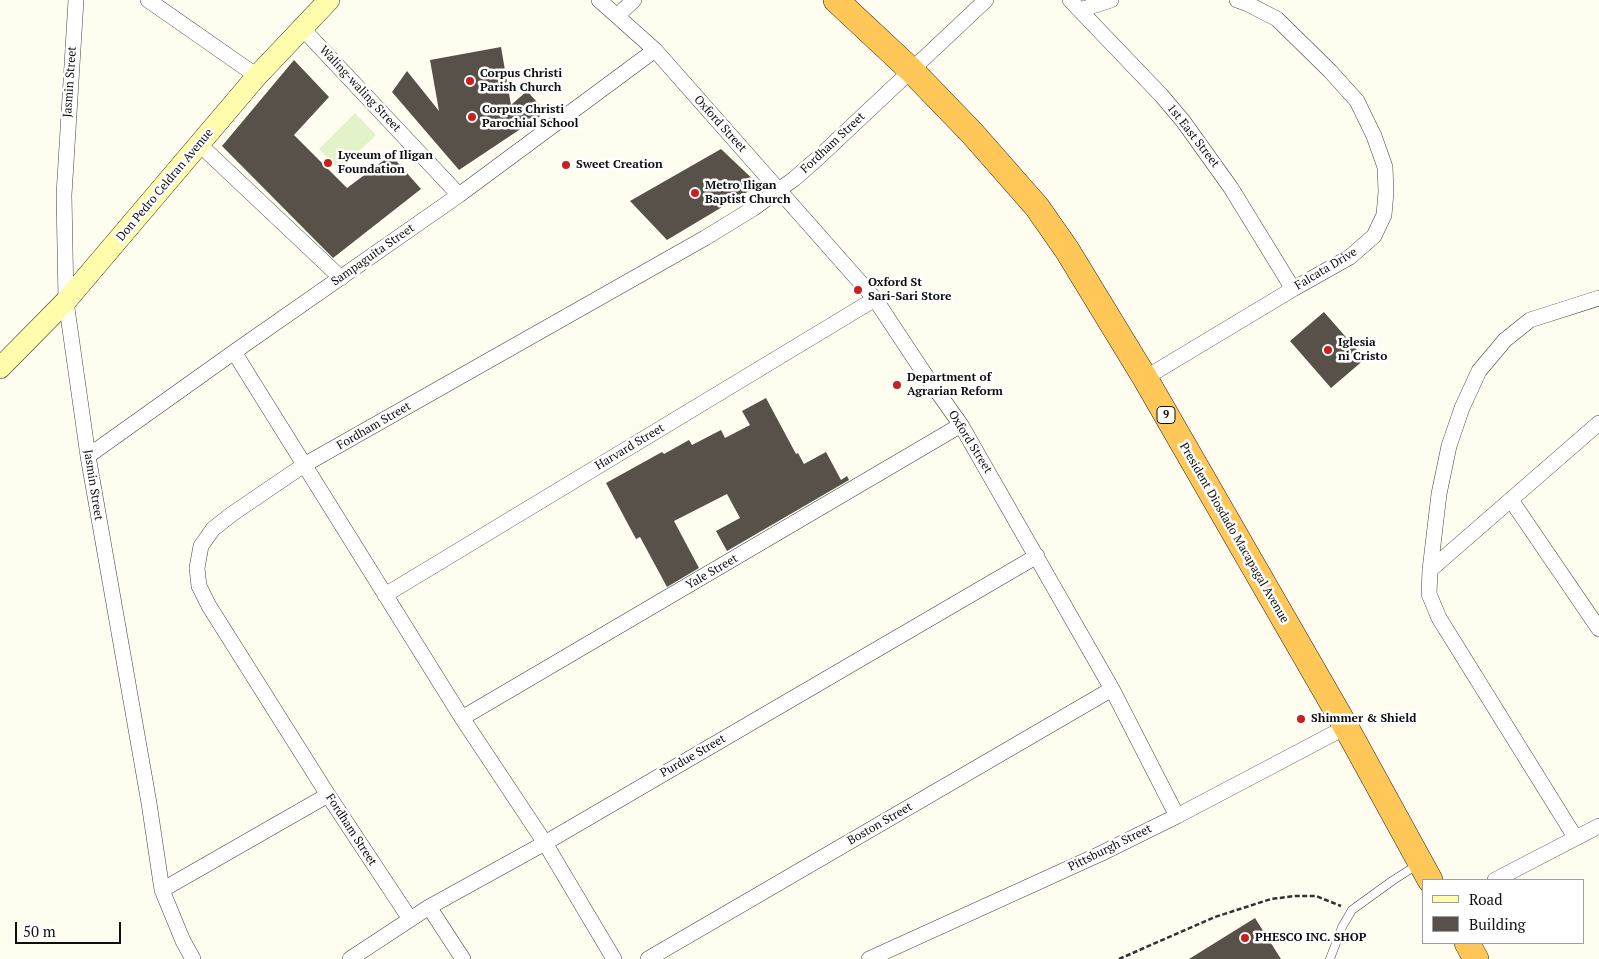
<!DOCTYPE html>
<style>
body{margin:0}
#map{position:relative;width:1599px;height:959px;overflow:hidden;background:#fffdf0;font-family:"PT Serif",serif}
canvas{display:block}
.legend{position:absolute;left:1422px;top:879px;width:162px;height:65px;box-sizing:border-box;background:#fff;border:1px solid #9f9f9f;margin:0;padding:6px 9px;list-style:none;font-size:15px;color:#0f0f0f}
.legend li{display:flex;align-items:center;gap:10px;height:25px}
.legend b{width:25px;border:1px solid #9f9f9f}
.scale{position:absolute;left:15px;top:922px;width:106px;height:22px;box-sizing:border-box;border:2px solid #0f0f0f;border-top:0;padding-left:6px;font-size:15px;line-height:18px;white-space:nowrap;color:#0f0f0f;-webkit-text-stroke:4px #fff;paint-order:stroke}
</style>
<div id="map">
<canvas width="1599" height="959"></canvas>
<ul class="legend">
<li><b style="height:6px;background:#fffcab"></b>Road</li>
<li><b style="height:14px;background:#58514a"></b>Building</li>
</ul>
<div class="scale">50 m</div>
</div>
<script>
const context = document.querySelector('canvas').getContext('2d');
context.lineJoin = 'round';
function paint(path, color) {
  context.fillStyle = color;
  context.fill(path, 'evenodd');
}
function toPath(rows) {
  const path = new Path2D();
  for (const r of rows) {
    path.moveTo(r[0], r[1]);
    for (let i = 2; i < r.length; i += 2) path.lineTo(r[i], r[i + 1]);
  }
  return path;
}
function stroke(path, color, width, dash) {
  context.strokeStyle = color;
  context.lineWidth = width;
  context.lineCap = dash ? 'butt' : 'round';
  context.setLineDash(dash || []);
  context.stroke(path);
}
function label(font, color, halo, rows, align = 'center') {
  context.font = font + ' "PT Serif",serif';
  context.lineWidth = 5;
  context.setLineDash([]);
  context.textBaseline = 'middle';
  context.strokeStyle = halo;
  context.fillStyle = color;
  for (const [text, x, y, turn = 0] of rows) {
    context.save();
    context.translate(x, y);
    context.rotate((+turn || 0) * Math.PI / 180);
    context.textAlign = isNaN(turn) ? turn : align;
    if (halo) context.strokeText(text, 0, 0);
    context.fillText(text, 0, 0);
    context.restore();
  }
}
paint(toPath([
 [355,113,376,135,340,170,319,149]
]), '#e2f3c9');
paint(toPath([
 [501,47,511,105,527,91,546,112,459,170,392,92,407,71,439,111,430,60],
 [294,60,329,97,294,135,347,188,391,155,421,189,333,258,222,146],
 [721,149,759,185,667,240,630,201],
 [1324,312,1365,359,1331,388,1290,341],
 [766,398,796,454,798,453,804,464,826,452,841,480,847,476,849,480,727,551,716,531,740,518,727,494,674,521,699,568,667,587,640,537,636,539,606,483,662,452,664,454,689,440,692,445,721,430,725,438,750,425,742,411],
 [1255,918,1281,959,1189,959]
]), '#58514a');
const service = toPath([
 [1330,959,1342,927,1352,910,1392,881,1417,865]
]);
const minor = toPath([
 [76,0,64,195,66,301,88,456,149,803,162,890,183,941,193,959],
 [148,0,257,76],
 [599,0,655,50,875,299,924,373,961,425,1112,689,1177,816],
 [1070,0,1161,95,1183,121,1231,188,1293,289],
 [1080,10,1111,0],
 [617,16,634,0],
 [302,28,459,195],
 [199,144,341,278],
 [234,352,462,718,545,843,614,959],
 [1145,378,1293,289,1350,257,1374,236,1384,215,1386,192,1385,167,1374,136,1357,101,1330,71,1277,19,1248,4,1237,0],
 [88,456,234,352,459,195,655,50],
 [1511,500,1599,629],
 [1430,570,1599,423],
 [385,595,875,299],
 [462,718,961,425],
 [1575,837,1439,618,1429,594,1430,570,1439,494,1449,446,1462,408,1479,371,1505,340,1530,320,1599,298],
 [1495,880,1599,826],
 [162,890,328,795],
 [429,907,463,959],
 [410,919,328,795,209,606,199,586,197,568,201,546,213,529,232,514,304,465,705,238,754,208,794,179,818,158,986,0],
 [350,959,429,907,545,843,1037,556],
 [648,959,1112,689],
 [869,959,1100,854,1177,816,1346,727]
]);
const secondary = toPath([
 [0,368,66,301,257,76,329,0]
]);
const trunk = toPath([
 [836,0,912,71,972,133,1037,207,1067,250,1145,378,1346,727,1430,880],
 [1467,943,1476,959]
]);
stroke(service, '#424242', 9);
stroke(minor, '#424242', 16);
stroke(secondary, '#313131', 22);
stroke(trunk, '#202020', 26);
stroke(toPath([
 [1119,959,1215,917,1271,899,1295,896,1316,896,1341,906]
]), '#313131', 2.5, [5, 2.5]);
stroke(service, '#fff', 8);
stroke(minor, '#fff', 15);
stroke(secondary, '#fffcab', 21);
stroke(trunk, '#fec758', 25);
for (const [x, y, r, color] of [
 [470,81,5,"#c9201d"],
 [472,117,5,"#c9201d"],
 [328,163,5,"#c9201d"],
 [566,165,5,"#c9201d"],
 [695,193,5,"#c9201d"],
 [858,290,5,"#c9201d"],
 [1328,350,5,"#c9201d"],
 [897,385,5,"#c9201d"],
 [1301,719,5,"#c9201d"],
 [1245,938,5,"#c9201d"]
]) {
  const dot = new Path2D();
  dot.arc(x, y, r, 0, 2 * Math.PI);
  context.fillStyle = color;
  context.fill(dot);
  stroke(dot, '#fff', 2);
}
for (const [x, y, w] of [
 [1166,415,18]
]) {
  const box = new Path2D();
  box.roundRect(x - w / 2, y - 8.5, w, 17, 4);
  context.fillStyle = '#fff';
  context.fill(box);
  stroke(box, '#0f0f0f', 1);
}
label('bold 11px', '#0f0f0f', null, [
 ["9",1166,415]
]);
label('bold 12px', '#0f0f0f', '#fff', [
 ["Corpus Christi",480,74],
 ["Parish Church",480,88],
 ["Corpus Christi",482,110],
 ["Parochial School",482,124],
 ["Lyceum of Iligan",338,156],
 ["Foundation",338,170],
 ["Sweet Creation",576,165],
 ["Metro Iligan",705,186],
 ["Baptist Church",705,200],
 ["Oxford St",868,283],
 ["Sari-Sari Store",868,297],
 ["Iglesia",1338,343],
 ["ni Cristo",1338,357],
 ["Department of",907,378],
 ["Agrarian Reform",907,392],
 ["Shimmer & Shield",1311,719],
 ["PHESCO INC. SHOP",1255,938]
], 'left');
label('12px', '#0f0f0f', '#fff', [
 ["Jasmin Street",70,82,-86],
 ["Waling-waling Street",360,89,47],
 ["Oxford Street",720,124,48],
 ["1st East Street",1193,136,52],
 ["Fordham Street",833,143,-43],
 ["Don Pedro Celdran Avenue",165,185,-50],
 ["Sampaguita Street",373,255,-35],
 ["Falcata Drive",1326,269,-31],
 ["Fordham Street",374,426,-30],
 ["Oxford Street",970,442,58],
 ["Harvard Street",630,447,-31],
 ["Jasmin Street",93,485,81],
 ["President Diosdado Macapagal Avenue",1234,533,60],
 ["Yale Street",712,572,-30],
 ["Purdue Street",693,756,-30],
 ["Boston Street",880,824,-30],
 ["Fordham Street",351,830,57],
 ["Pittsburgh Street",1110,848,-26]
]);
</script>
